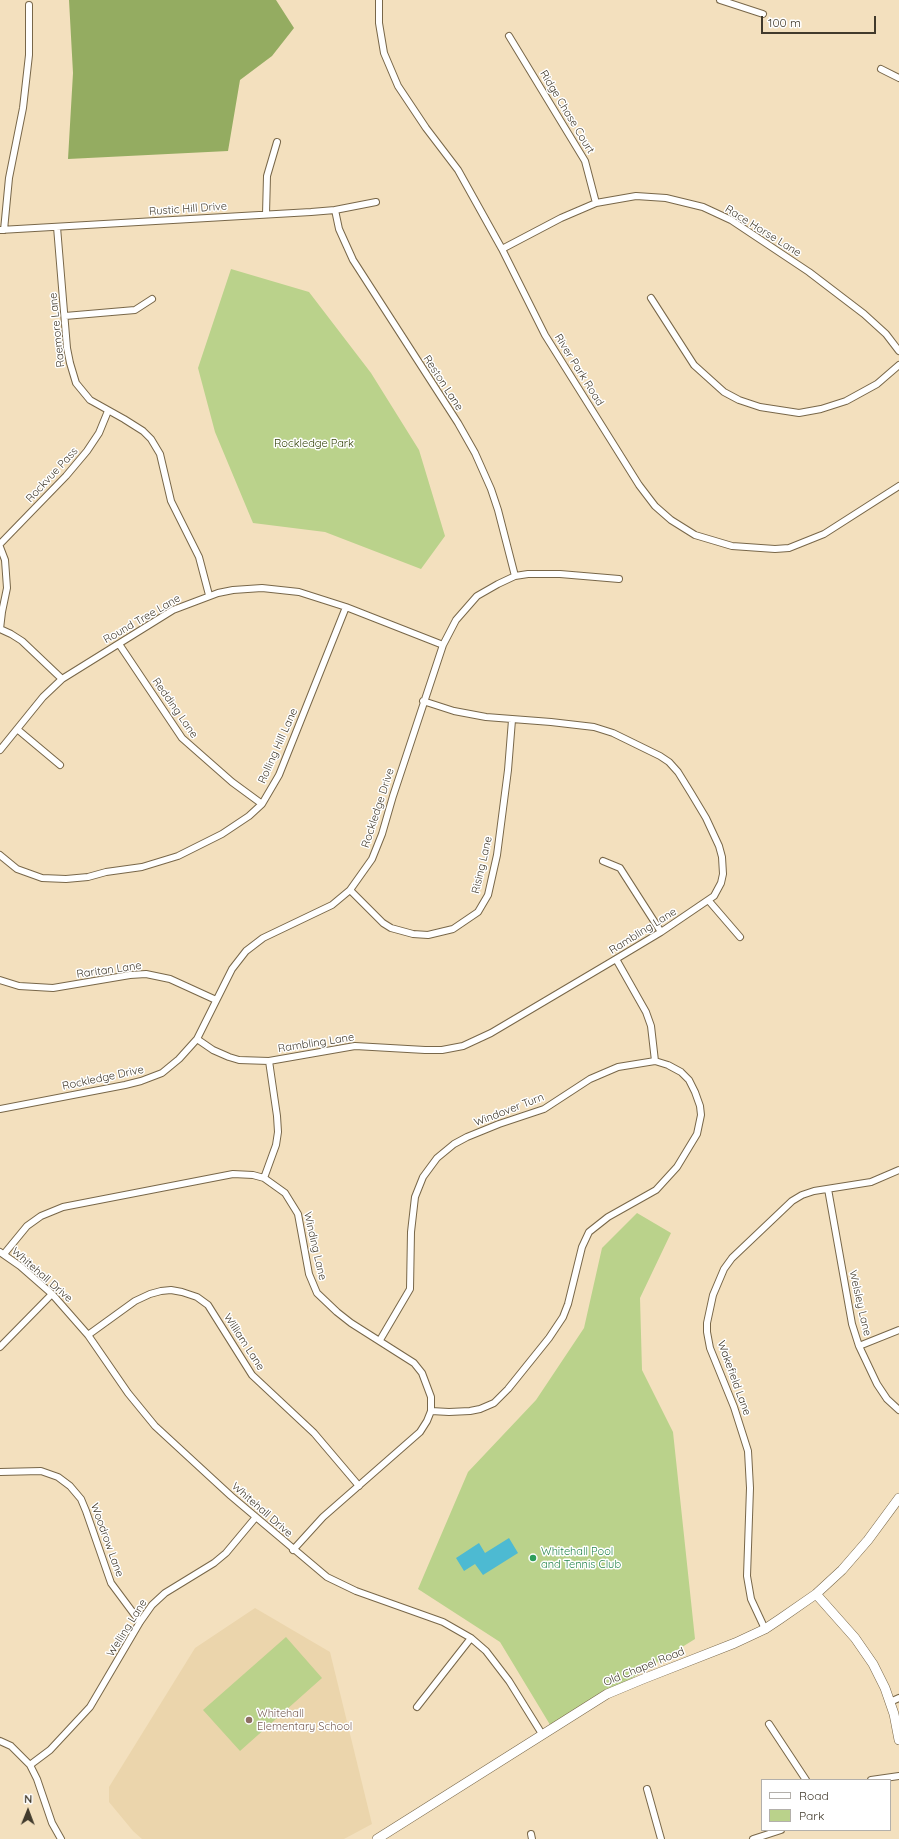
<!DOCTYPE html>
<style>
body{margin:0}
#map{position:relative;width:899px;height:1839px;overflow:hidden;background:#f3e0be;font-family:Quicksand,sans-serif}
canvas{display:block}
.legend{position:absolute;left:761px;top:1779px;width:130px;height:52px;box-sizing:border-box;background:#fff;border:1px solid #b3b0ab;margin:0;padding:5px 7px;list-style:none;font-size:12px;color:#413a2c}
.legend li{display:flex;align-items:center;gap:8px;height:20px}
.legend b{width:20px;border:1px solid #b3b0ab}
.north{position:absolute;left:8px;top:1791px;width:40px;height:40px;-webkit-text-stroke:3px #fff;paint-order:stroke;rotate:1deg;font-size:11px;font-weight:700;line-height:16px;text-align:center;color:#413a2c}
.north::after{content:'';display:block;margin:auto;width:14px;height:18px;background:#413a2c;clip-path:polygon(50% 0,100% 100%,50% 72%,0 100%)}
.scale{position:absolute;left:761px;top:16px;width:115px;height:18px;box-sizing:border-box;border:2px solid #413a2c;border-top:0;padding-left:5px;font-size:12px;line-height:14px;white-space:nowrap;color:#413a2c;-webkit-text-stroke:3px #fff;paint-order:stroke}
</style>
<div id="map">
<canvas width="899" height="1839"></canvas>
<ul class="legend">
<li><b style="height:5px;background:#fff"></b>Road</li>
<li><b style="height:11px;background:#bad28b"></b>Park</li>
</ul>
<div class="north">N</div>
<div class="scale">100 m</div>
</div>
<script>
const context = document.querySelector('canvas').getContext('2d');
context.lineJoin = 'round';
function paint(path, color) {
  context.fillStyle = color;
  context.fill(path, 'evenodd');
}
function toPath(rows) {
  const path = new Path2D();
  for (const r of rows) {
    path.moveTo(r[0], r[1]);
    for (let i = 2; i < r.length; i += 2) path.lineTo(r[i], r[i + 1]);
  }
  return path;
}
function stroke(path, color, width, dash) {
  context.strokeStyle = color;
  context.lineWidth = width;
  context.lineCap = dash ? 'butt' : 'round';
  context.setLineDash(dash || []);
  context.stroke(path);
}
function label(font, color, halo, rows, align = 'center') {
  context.font = font + ' Quicksand,sans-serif';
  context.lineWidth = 3;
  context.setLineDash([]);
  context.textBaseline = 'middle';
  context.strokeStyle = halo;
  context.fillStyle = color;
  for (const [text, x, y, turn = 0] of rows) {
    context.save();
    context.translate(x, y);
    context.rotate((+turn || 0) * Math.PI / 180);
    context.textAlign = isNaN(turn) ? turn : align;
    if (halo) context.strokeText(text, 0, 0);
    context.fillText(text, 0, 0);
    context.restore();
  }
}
paint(toPath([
 [255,1608,330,1652,372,1824,344,1839,142,1839,133,1831,109,1802,109,1787,195,1648]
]), '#ebd5ac');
paint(toPath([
 [231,269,309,292,371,373,419,450,445,536,421,569,325,532,253,523,215,432,198,368],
 [637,1213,671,1233,640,1298,642,1370,673,1432,695,1639,552,1728,500,1642,418,1589,468,1472,536,1400,584,1328,602,1248],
 [286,1637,322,1678,240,1751,203,1710]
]), '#bad28b');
paint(toPath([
 [69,0,276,0,294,28,272,56,240,80,228,151,68,159,73,73]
]), '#94ac61');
paint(toPath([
 [509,1538,518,1553,483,1575,475,1564,464,1571,456,1558,479,1543,485,1553]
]), '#4dbad2');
const street = toPath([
 [379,0,379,23,384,53,398,86,426,128,458,170,502,249,545,335,639,485,655,506,671,520,695,535,732,546,775,549,789,548,824,534,899,486],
 [720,0,763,14],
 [509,36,585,161,596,203],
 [881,69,899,78],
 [335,210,339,229,353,260,458,423,475,453,491,489,498,510,515,576],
 [266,214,267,176,277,142],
 [57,227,67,348,70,363,76,383,90,400,124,419,143,431,151,439,160,454,171,501,199,557,209,595],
 [0,230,311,212,335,210,376,202],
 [4,230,9,178,23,108,29,55,29,5],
 [502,249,561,218,596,203,636,196,666,198,703,207,731,220,809,272,864,314,886,334,899,351],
 [651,298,694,365,724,392,739,400,760,407,799,413,821,409,846,401,877,384,899,365],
 [65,316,135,310,152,299],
 [0,544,66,476,87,451,99,433,108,411],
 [0,547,5,560,7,588,2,612,0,629],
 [0,629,11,634,22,641,62,679],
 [119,644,182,738,232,782,262,804],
 [17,729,60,765],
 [0,750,43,697,62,679,173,610,218,593,233,590,262,588,299,592,346,607,443,645],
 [0,855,17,869,42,878,66,879,88,877,106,872,142,867,178,856,222,834,249,816,262,804,279,775,346,607],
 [603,861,620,868,661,932],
 [350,890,383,923,391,928,413,934,428,935,453,929,478,912,488,895,497,855,508,770,512,720],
 [709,901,740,937],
 [616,959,646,1012,651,1026,655,1061],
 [0,980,19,986,53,988,130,975,146,974,170,979,216,1000],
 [197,1039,213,1050,229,1057,239,1060,269,1061,355,1046,425,1050,442,1050,463,1046,491,1033,616,959,661,932,714,896,721,883,723,874,722,857,719,846,706,818,691,793,678,772,669,762,660,756,613,733,594,727,551,722,486,717,454,711,423,701],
 [0,1109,125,1085,141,1081,162,1073,179,1059,197,1039,232,969,246,951,263,938,332,905,350,890,372,859,382,834,393,796,443,645,456,620,477,596,498,584,515,576,528,574,560,574,619,579],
 [264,1178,276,1145,278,1132,277,1116,269,1061],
 [828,1189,852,1324,859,1346,877,1384,887,1399,899,1410],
 [0,1252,20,1266,52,1294,88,1335,128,1393,155,1426,231,1496,327,1577,356,1591,443,1622,471,1638,486,1651,509,1681,542,1734],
 [4,1254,27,1226,41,1216,63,1207,233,1174,253,1175,264,1178,285,1193,298,1214,309,1274,317,1293,337,1312,351,1323,414,1363,422,1373,431,1397,431,1411,427,1421,420,1432,323,1517,293,1550],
 [88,1335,135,1301,150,1294,161,1291,171,1290,182,1292,197,1297,208,1305,252,1375,314,1433,359,1486],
 [380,1340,410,1289,411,1232,415,1197,423,1177,437,1158,454,1144,467,1137,499,1124,544,1109,590,1079,618,1067,655,1061,668,1065,681,1072,689,1080,695,1092,700,1106,701,1115,697,1134,677,1167,656,1190,608,1217,589,1232,582,1247,568,1304,563,1317,549,1338,508,1389,494,1403,480,1409,470,1411,449,1412,431,1411],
 [859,1346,899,1330],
 [0,1347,52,1294],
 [0,1472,41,1471,58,1477,70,1486,81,1499,86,1511,111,1583,140,1622],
 [765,1629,751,1599,747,1576,750,1488,748,1451,734,1407,710,1348,707,1332,707,1323,713,1295,724,1269,732,1258,792,1201,802,1195,814,1191,871,1182,899,1170],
 [890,1702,899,1698],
 [417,1707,471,1638],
 [769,1724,806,1780],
 [0,1741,11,1746,30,1765,37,1779,52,1823,61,1839],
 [30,1765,50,1750,90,1707,140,1622,152,1605,165,1593,214,1563,226,1553,256,1517],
 [871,1780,899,1776],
 [647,1789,661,1839],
 [531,1834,532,1839],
 [753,1839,781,1830]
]);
const secondary = toPath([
 [816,1594,855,1638,873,1664,885,1688,894,1714,899,1740],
 [377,1839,607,1694,643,1679,735,1643,765,1629,780,1619,816,1594,842,1570,868,1540,899,1498]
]);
stroke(street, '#786749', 8);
stroke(secondary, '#786749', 10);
stroke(street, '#fff', 6);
stroke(secondary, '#fff', 9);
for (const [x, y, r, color] of [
 [533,1558,4,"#2e9e5b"],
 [249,1720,4,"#8d6e63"]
]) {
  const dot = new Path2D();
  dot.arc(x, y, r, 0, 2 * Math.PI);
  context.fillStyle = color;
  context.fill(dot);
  stroke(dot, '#fff', 1.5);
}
label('11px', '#413a2c', '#fff', [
 ["Ridge Chase Court",567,112,59],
 ["Rustic Hill Drive",188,209,-4],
 ["Race Horse Lane",763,231,32],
 ["Raemore Lane",57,330,-96],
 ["River Park Road",579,370,58],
 ["Reston Lane",443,383,57],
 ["Rockvue Pass",52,475,-47],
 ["Round Tree Lane",142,619,-30],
 ["Redding Lane",175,708,55],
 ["Rolling Hill Lane",278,746,-66],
 ["Rockledge Drive",378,808,-72],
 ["Rising Lane",482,865,-77],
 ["Rambling Lane",643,931,-32],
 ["Raritan Lane",109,970,-8],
 ["Rambling Lane",316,1043,-9],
 ["Rockledge Drive",103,1078,-12],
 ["Windover Turn",509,1110,-21],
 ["Winding Lane",315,1246,77],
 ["Whitehall Drive",42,1275,41],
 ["Welsley Lane",860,1303,77],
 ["William Lane",244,1342,57],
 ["Wakefield Lane",734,1378,70],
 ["Whitehall Drive",262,1510,41],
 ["Woodrow Lane",107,1540,70],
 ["Welling Lane",127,1628,-58],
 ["Old Chapel Road",644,1667,-22]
]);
label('11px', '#35440b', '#fff', [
 ["Rockledge Park",314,444]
]);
label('11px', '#27864d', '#fff', [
 ["Whitehall Pool",541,1552],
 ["and Tennis Club",541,1565]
], 'left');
label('11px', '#785e54', '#fff', [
 ["Whitehall",257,1714],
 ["Elementary School",257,1727]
], 'left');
</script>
